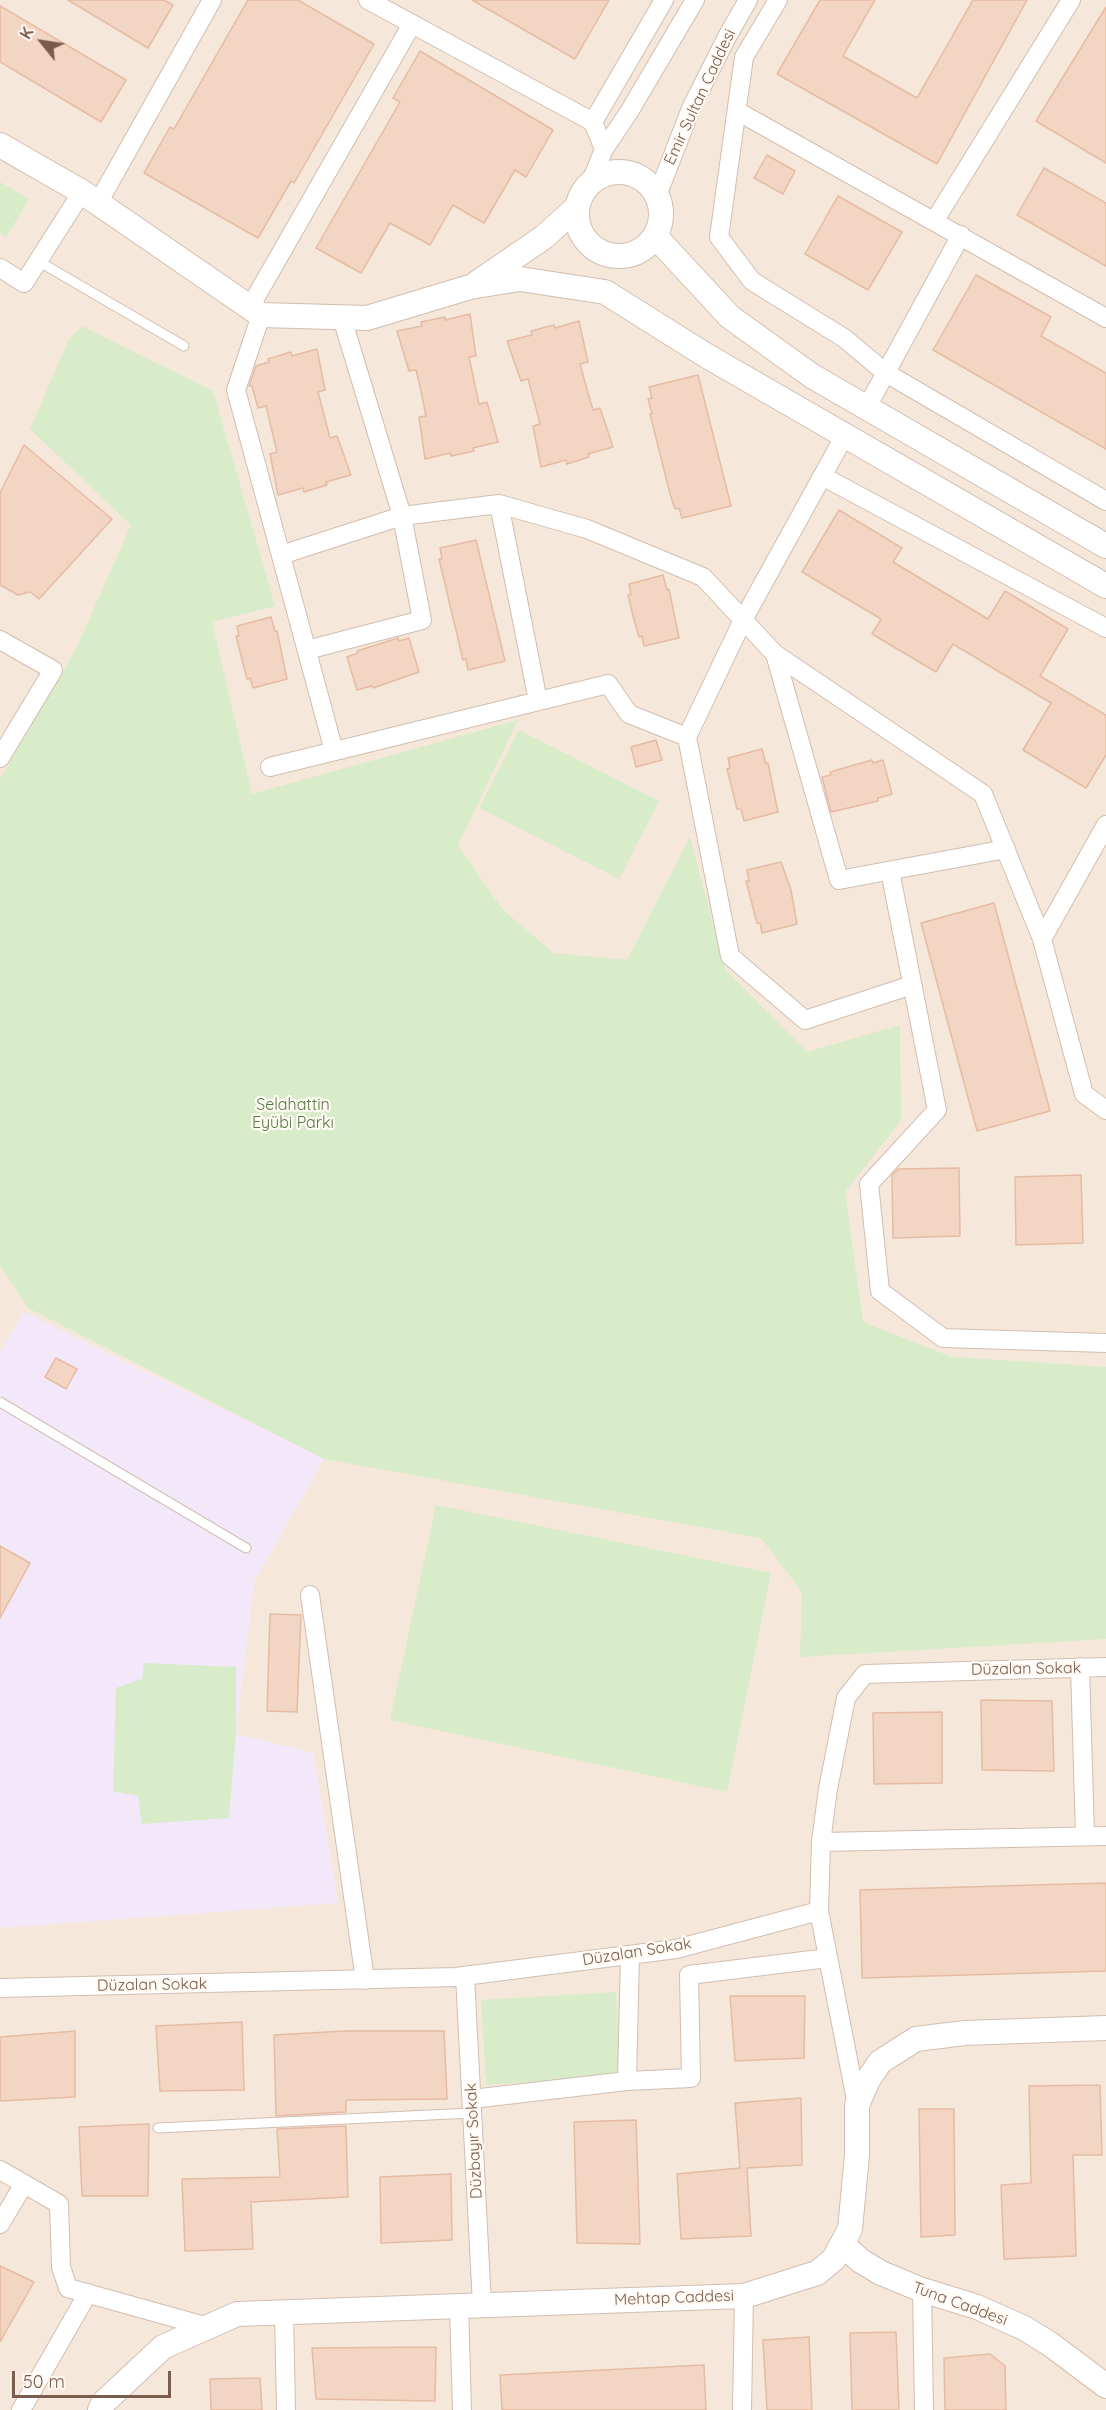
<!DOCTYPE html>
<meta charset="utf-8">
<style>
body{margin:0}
#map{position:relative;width:1106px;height:2410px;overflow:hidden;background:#fdf6ec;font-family:Quicksand,sans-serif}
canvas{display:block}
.north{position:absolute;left:12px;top:12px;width:60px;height:60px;-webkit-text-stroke:4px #fffaf3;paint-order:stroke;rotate:300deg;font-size:16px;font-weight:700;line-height:24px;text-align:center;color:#7a5c4d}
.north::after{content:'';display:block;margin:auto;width:21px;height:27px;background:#7a5c4d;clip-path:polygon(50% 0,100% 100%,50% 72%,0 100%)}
.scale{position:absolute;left:12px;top:2371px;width:159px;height:27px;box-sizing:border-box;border:3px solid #7a5c4d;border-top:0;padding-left:8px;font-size:18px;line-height:21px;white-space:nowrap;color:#7a5c4d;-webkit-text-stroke:4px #fffaf3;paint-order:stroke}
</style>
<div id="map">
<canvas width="1106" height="2410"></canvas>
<div class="north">K</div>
<div class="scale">50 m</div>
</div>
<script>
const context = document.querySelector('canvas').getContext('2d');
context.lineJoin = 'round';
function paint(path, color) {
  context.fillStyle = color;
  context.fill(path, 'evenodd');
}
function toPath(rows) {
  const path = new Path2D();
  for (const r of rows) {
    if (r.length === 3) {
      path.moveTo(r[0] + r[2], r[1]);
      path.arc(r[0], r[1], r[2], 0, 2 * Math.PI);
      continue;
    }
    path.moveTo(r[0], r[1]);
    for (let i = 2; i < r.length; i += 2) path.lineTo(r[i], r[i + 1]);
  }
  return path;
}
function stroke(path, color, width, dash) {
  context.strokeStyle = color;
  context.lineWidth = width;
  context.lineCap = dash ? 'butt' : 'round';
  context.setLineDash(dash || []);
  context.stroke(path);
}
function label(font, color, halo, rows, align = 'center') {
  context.font = font + ' Quicksand,sans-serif';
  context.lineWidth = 4.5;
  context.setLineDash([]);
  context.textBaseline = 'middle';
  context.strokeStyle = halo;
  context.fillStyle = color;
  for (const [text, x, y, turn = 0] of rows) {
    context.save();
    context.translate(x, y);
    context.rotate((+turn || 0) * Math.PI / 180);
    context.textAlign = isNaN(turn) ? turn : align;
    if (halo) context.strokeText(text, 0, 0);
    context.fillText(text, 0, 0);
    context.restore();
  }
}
paint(toPath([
 [0,0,1106,0,1106,2410,0,2410]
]), '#f5e8da');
paint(toPath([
 [24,1312,324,1459,254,1582,236,1734,313,1753,338,1903,0,1928,0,1352]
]), '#f3e8fa');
paint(toPath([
 [0,182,29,199,6,237,0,233],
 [82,326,213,391,275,606,212,622,252,794,518,720,458,845,502,909,553,953,627,960,690,837,725,969,807,1052,900,1025,901,1120,845,1192,863,1322,952,1357,1106,1367,1106,1639,800,1657,802,1592,761,1538,324,1459,28,1308,0,1265,0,779,75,651,131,525,30,429,68,341],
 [519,730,659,801,619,879,479,808],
 [436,1505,771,1573,727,1792,390,1720],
 [144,1663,236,1667,236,1734,229,1818,142,1824,138,1796,113,1791,116,1688,142,1679],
 [616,1992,621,2077,486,2085,481,2000]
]), '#d8ecc9');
const building = toPath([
 [68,0,164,0,173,5,148,48,68,0],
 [248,0,298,0,374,44,294,183,291,181,258,238,144,173,170,127,174,129,248,0],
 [472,0,609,0,575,59,472,0],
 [820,0,875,0,843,56,917,98,973,0,1027,0,937,164,777,74,820,0],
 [0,6,126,80,101,122,0,62,0,6],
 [1106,7,1106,163,1036,121,1106,7],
 [420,51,553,130,526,177,515,170,484,223,453,205,430,245,390,223,361,273,316,248,400,102,393,98,420,51],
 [767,155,795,171,783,194,754,178,767,155],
 [1044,168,1106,203,1106,266,1017,215,1044,168],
 [838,196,902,232,868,290,805,254,838,196],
 [976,275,1051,317,1041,336,1106,373,1106,449,933,350,976,275],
 [470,314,476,356,469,357,479,404,487,402,498,442,473,448,474,451,451,456,450,453,425,459,419,417,426,416,421,391,416,370,409,371,397,331,422,326,421,322,445,317,445,320,470,314],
 [579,321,588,362,580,364,588,393,593,410,600,408,613,447,588,454,589,457,567,464,566,460,541,467,533,426,540,424,536,408,528,379,521,381,507,341,532,335,531,331,554,325,555,328,579,321],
 [317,349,325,390,318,392,330,438,337,436,351,475,326,482,327,485,304,492,303,488,278,495,270,454,277,452,266,406,258,408,252,386,249,386,256,366,269,362,268,359,291,352,292,356,317,349],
 [698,375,731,506,682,518,679,508,675,509,670,494,650,414,652,414,648,399,652,398,649,387,698,375],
 [24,445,112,519,39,599,30,592,18,595,0,585,0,493,24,445],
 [839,510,902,548,893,562,988,619,1005,591,1068,629,1040,676,1106,715,1106,755,1086,788,1023,750,1051,703,953,644,936,672,872,634,881,619,802,572,839,510],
 [476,540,505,661,468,670,466,659,463,660,439,559,442,559,440,548,476,540],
 [663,575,667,590,669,589,679,638,644,646,642,636,639,637,633,616,628,595,631,594,629,584,663,575],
 [271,617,275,631,277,631,287,679,253,688,250,678,247,679,236,636,239,636,237,626,271,617],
 [398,638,399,641,409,638,419,672,373,688,372,686,357,690,347,657,358,653,357,651,398,638],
 [656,740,662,760,636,767,631,747,656,740],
 [762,749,766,764,768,763,778,812,744,821,741,809,737,809,727,769,730,768,728,758,762,749],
 [872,760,873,763,883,760,892,794,878,798,878,801,831,812,822,777,831,775,830,772,872,760],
 [781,862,791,890,797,924,762,933,760,923,757,923,746,881,749,881,747,870,781,862],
 [994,903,1050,1111,977,1131,921,923,994,903],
 [959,1168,960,1236,893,1238,892,1175,898,1169,959,1168],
 [1081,1175,1083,1243,1016,1245,1015,1177,1081,1175],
 [56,1358,77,1369,66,1389,45,1377,56,1358],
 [0,1546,30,1563,0,1618,0,1546],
 [270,1614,301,1615,297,1712,267,1711,270,1614],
 [981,1700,1052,1701,1054,1771,982,1770,981,1700],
 [942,1712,942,1783,874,1784,873,1713,942,1712],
 [1106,1883,1106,1971,862,1978,860,1890,1106,1883],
 [730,1996,805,1996,804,2058,735,2061,730,1996],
 [242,2022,244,2090,160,2091,156,2026,242,2022],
 [75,2031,75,2097,0,2101,0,2037,75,2031],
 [345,2031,444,2031,447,2099,348,2100,346,2101,346,2112,276,2116,274,2035,345,2031],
 [1100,2085,1102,2155,1073,2155,1076,2256,1004,2259,1001,2185,1031,2183,1029,2086,1100,2085],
 [801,2098,802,2165,747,2168,751,2236,681,2239,677,2174,740,2168,735,2103,801,2098],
 [919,2109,954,2109,955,2235,921,2237,919,2109],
 [636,2120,640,2244,577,2243,574,2122,636,2120],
 [149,2124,148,2196,82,2196,79,2127,149,2124],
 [346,2126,348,2197,251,2202,253,2249,185,2251,182,2179,280,2177,277,2129,346,2126],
 [451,2174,452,2240,381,2243,380,2177,451,2174],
 [0,2266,34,2282,0,2342,0,2266],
 [896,2332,899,2410,852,2410,850,2333,896,2332],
 [809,2337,812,2410,767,2410,763,2340,809,2337],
 [436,2347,435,2401,316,2399,312,2348,436,2347],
 [990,2354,1005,2366,1006,2410,945,2410,944,2358,990,2354],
 [704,2365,706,2410,502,2410,500,2375,704,2365],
 [260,2378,262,2410,211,2410,210,2379,260,2378]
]);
paint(building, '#f3d5c3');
stroke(building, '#e6bba3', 1.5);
const service = toPath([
 [38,261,184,346],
 [0,1402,246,1548],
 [158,2128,472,2113]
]);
const minor = toPath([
 [368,0,593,122,604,149],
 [778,0,744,57,719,237,752,281,844,338,886,373,1106,501],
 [737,111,1106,318],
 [593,122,664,0],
 [590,184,604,149,629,112,695,0],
 [657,196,692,106,728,35,748,0],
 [98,203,212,0],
 [935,220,1071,0],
 [0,268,24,283,82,192],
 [250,307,412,24],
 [261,315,236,390,334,751],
 [342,318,402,516,499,504,587,529,703,577,775,654,983,794,1042,939,1084,1094,1106,1110],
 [867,407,961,235],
 [822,476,1106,628],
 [499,504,538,701],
 [281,555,402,516,422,620,307,650],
 [0,640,53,670,0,758],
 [775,654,839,880,1006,849],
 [687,737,730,956,805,1020,912,985],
 [270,767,608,684,629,714,687,737,743,620,845,435],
 [890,871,937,1110,869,1184,880,1291,943,1338,1106,1343],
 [1042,939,1106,825],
 [310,1595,365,1980],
 [1080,1667,1085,1836],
 [821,1842,1106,1836],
 [819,1911,857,2105],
 [465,1976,482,2305],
 [0,1988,456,1977,676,1949,819,1911,821,1842,828,1789,846,1698,865,1674,1106,1667],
 [627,2081,691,2078,689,1975,828,1958],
 [472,2099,627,2081,630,1955],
 [0,2170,59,2204,61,2267,68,2288,208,2327],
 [0,2224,24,2184],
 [922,2290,924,2410],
 [459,2306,462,2410],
 [284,2312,286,2410],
 [21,2410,88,2293],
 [742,2410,744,2296]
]);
const tertiary = toPath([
 [0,145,82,192,261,315,367,318,470,287,520,279,605,292,707,356,1106,586],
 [619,214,42],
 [655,236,730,317,812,376,1106,546],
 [477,283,544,237,577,207],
 [843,2245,861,2261,881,2273,922,2290,977,2307,1024,2328,1050,2344,1106,2386],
 [100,2410,103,2403,163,2347,237,2314,744,2296,817,2273,834,2259,850,2229,857,2155,857,2105,868,2080,880,2062,916,2039,965,2033,1106,2028]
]);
stroke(service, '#d1beb0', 11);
stroke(minor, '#d1beb0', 20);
stroke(tertiary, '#d1beb0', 26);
stroke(service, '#fff', 9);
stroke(minor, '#fff', 18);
stroke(tertiary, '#fff', 24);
label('16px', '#7a5c4d', '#fffaf3', [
 ["Emir Sultan Caddesi",700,97,-65],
 ["Düzalan Sokak",1026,1669,-1],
 ["Düzalan Sokak",637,1952,-9],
 ["Düzalan Sokak",152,1985,-1],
 ["Düzbayır Sokak",474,2141,-93],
 ["Mehtap Caddesi",674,2298,-2],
 ["Tuna Caddesi",960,2304,20]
]);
label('16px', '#537a41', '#fffaf3', [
 ["Selahattin",293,1105],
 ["Eyübi Parkı",293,1123]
]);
</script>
